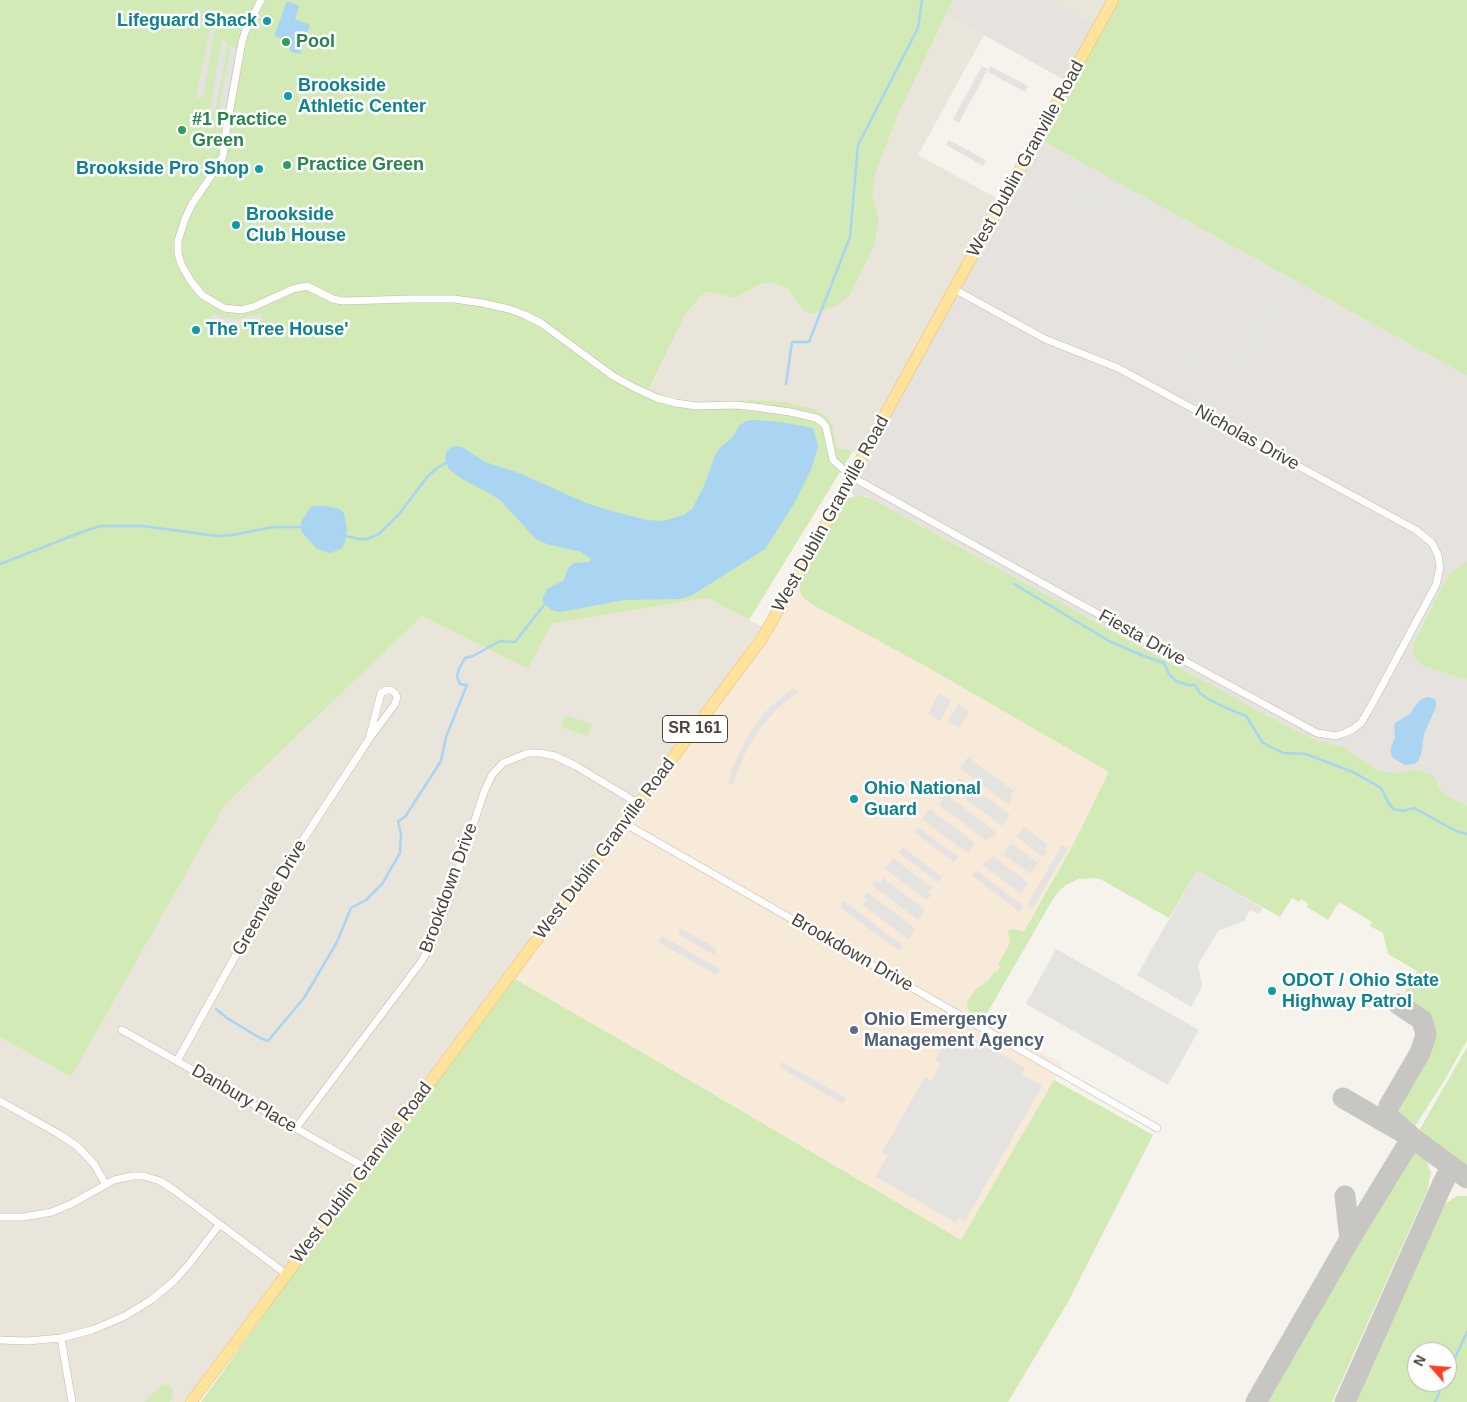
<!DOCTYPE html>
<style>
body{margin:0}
#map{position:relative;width:1467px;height:1402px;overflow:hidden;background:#f6f3ec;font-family:Helvetica,sans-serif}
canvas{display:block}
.north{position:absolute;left:1407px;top:1342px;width:50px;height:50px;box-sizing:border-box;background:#fff;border:1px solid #b7b4b0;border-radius:50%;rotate:297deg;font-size:14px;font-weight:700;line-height:20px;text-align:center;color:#4b4439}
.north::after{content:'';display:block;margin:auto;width:18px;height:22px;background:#fc3f1d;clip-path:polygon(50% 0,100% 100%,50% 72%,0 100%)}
</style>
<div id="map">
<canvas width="1467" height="1402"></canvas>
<div class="north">N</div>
</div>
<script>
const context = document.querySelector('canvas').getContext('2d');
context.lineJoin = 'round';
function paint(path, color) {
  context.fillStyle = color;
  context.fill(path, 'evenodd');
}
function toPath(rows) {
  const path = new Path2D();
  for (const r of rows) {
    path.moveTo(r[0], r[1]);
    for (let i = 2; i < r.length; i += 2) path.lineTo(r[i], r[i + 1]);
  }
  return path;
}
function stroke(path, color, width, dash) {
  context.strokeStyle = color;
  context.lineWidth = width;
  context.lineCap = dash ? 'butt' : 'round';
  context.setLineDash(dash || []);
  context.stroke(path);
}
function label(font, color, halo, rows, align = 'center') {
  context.font = font + ' Helvetica,sans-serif';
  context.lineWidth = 5;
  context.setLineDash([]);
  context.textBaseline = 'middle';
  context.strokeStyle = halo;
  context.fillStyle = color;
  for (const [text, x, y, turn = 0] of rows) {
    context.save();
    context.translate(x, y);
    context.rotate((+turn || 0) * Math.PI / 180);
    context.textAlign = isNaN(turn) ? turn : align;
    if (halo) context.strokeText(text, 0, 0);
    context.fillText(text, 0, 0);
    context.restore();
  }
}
paint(toPath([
 [1051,0,1119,0,1103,28],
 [946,15,984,35,918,155,1002,201,861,456,852,451,837,448,833,427,784,402,753,400,700,402,675,399,649,390,685,315,701,296,707,292,735,298,760,284,773,283,788,289,804,310,850,295,874,246,879,221,872,193,876,172,898,115],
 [708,598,762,627,736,665,697,716,185,1402,0,1402,0,1037,71,1077,225,805,422,616,528,669,552,624]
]), '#eae5da');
paint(toPath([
 [800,581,811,604,934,671,1110,772,1073,845,974,1016,1063,1065,961,1240,650,1057,513,978]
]), '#f7ead8');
paint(toPath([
 [953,0,1051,0,1103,28,1041,140,1467,376,1467,561,1451,574,1444,583,1413,643,1412,651,1423,666,1467,680,1467,806,1445,794,1440,789,1438,783,1417,771,1402,773,1386,772,1378,770,1345,748,1320,741,1300,733,1141,647,872,499,866,496,854,496,845,486,1068,82,984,35,946,15]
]), '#e6e2dd');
paint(toPath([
 [0,0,953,0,898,115,876,172,872,193,879,221,874,246,850,295,839,305,811,314,804,311,788,289,773,283,760,284,735,298,707,292,701,296,685,315,649,389,675,399,700,402,753,400,784,402,817,410,828,418,833,427,837,448,853,451,749,620,708,598,552,624,528,669,422,616,225,805,71,1077,0,1037],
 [1119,0,1467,0,1467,376,1041,140],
 [860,495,872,499,1141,647,1300,733,1320,741,1345,748,1378,770,1386,772,1402,773,1417,770,1430,774,1435,778,1440,789,1445,794,1467,806,1467,1040,1447,1076,1414,1128,1403,1118,1399,1111,1399,1107,1402,1099,1428,1054,1434,1036,1433,1027,1430,1019,1419,1008,1405,998,1405,992,1417,971,1388,954,1383,933,1370,926,1372,922,1339,902,1328,920,1307,907,1308,903,1301,899,1299,902,1292,898,1280,917,1197,871,1169,918,1100,879,1091,878,1079,879,1066,885,1060,890,1053,899,986,1015,983,1017,976,1017,969,1013,968,1010,967,1002,976,989,988,981,995,971,997,972,1001,966,998,964,1010,943,1008,931,1012,929,1024,931,1073,845,1109,772,934,671,811,604,805,599,801,594,800,588,800,581,844,503,848,498],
 [1467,561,1467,680,1423,666,1414,657,1412,651,1413,644,1444,583,1450,574],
 [566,715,592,724,588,736,561,727],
 [513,978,650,1057,961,1240,1054,1080,1153,1135,1068,1302,1008,1402,201,1402,280,1292],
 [1467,1047,1467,1167,1420,1132,1420,1129],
 [1412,1149,1426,1159,1431,1173,1427,1191,1332,1402,1256,1402,1403,1155],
 [1457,1196,1467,1196,1467,1402,1355,1402,1443,1205],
 [1417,1352,1447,1352,1447,1382,1417,1382],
 [163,1384,169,1385,173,1390,172,1398,169,1402,144,1402]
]), '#d2eab5');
paint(toPath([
 [215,29,203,97,196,99,209,31],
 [222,39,228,43,215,113,210,109],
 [231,45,236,49,224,114,219,110],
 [982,66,988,69,959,123,953,119],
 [990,66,1028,86,1025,92,988,72],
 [949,140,986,160,983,166,946,145],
 [1076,169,1144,207,1140,214,1072,175],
 [1074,186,1108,205,1105,210,1094,204,1091,210,1068,197],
 [1037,221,1043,224,1010,285,1004,282],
 [1046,245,1051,248,1026,294,1021,291],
 [1264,273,1270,276,1248,318,1242,315],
 [1275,286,1287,292,1242,377,1230,371],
 [1299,291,1305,294,1256,384,1250,381],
 [1221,300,1227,304,1185,381,1179,377],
 [213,314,225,318,239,319,261,314,263,320,244,325,226,325,210,320],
 [1237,325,1242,329,1224,364,1218,360],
 [1043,358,1049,361,1014,424,1009,421],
 [957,410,963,413,935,463,930,460],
 [1025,443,1032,447,1016,480,1009,477],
 [1073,466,1079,469,1039,542,1033,539],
 [1441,467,1447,470,1428,504,1422,501],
 [1334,525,1372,546,1369,551,1331,530],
 [1187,527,1192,530,1152,604,1146,601],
 [1232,551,1237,554,1217,591,1212,588],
 [1276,561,1363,609,1364,615,1278,568],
 [1269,631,1280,637,1266,663,1255,657],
 [792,689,799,691,778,708,761,727,747,749,736,775,734,783,728,785,732,768,749,734,762,716,771,706],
 [939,694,951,700,940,721,928,714],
 [958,704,969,711,960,728,948,722],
 [968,757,1014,791,1010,797,1012,799,1008,804,960,768],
 [959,778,1010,815,1002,826,947,785,952,780,956,783],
 [943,792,997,833,993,838,990,836,987,841,939,805,943,800,939,797],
 [930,809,975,843,967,853,922,819],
 [1024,826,1048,845,1044,850,1047,852,1043,857,1016,836],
 [918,827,958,857,954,862,914,832],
 [1011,843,1038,863,1030,874,1003,854],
 [1062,845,1068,848,1032,909,1027,905],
 [903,847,942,877,938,882,899,853],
 [993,856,1028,883,1020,893,983,865,987,860,989,861],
 [893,858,932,888,928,893,931,895,927,900,885,869],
 [976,870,1023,906,1019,912,972,875],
 [1197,871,1262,908,1259,914,1250,910,1244,921,1218,931,1198,965,1202,987,1191,1007,1137,975],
 [883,878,925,910,918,920,872,885,876,880,880,883],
 [867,892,916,929,908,939,863,905,867,900,863,897],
 [844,901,903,946,899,951,840,907],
 [681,928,717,949,714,955,678,934],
 [662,936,720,969,717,975,658,942],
 [1056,949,1199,1030,1168,1085,1026,1004],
 [950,1033,971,1046,975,1039,1025,1068,1022,1074,1042,1086,965,1221,959,1218,956,1223,875,1176,888,1156,882,1152,925,1077,931,1081,941,1064,935,1060],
 [782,1062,846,1098,843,1104,779,1067]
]), '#e5e3e0');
paint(toPath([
 [287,1,299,6,295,19,310,25,300,54,289,51,292,42,274,36],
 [757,420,780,422,813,428,817,442,818,447,812,467,795,502,765,549,691,596,679,599,624,600,560,612,552,610,545,604,543,601,543,597,547,589,563,581,569,567,574,563,589,562,591,559,581,552,547,544,536,539,500,500,489,493,462,479,449,469,445,460,446,452,450,448,455,446,462,447,485,462,519,473,586,503,608,510,647,520,663,521,684,515,692,509,704,486,715,455,720,448,733,437,739,426,746,421],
 [315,506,325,506,339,509,344,513,347,529,345,543,342,548,333,552,328,553,316,548,301,531,301,522,310,508],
 [1428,697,1433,698,1436,701,1436,707,1424,734,1421,755,1418,761,1414,764,1405,765,1393,758,1391,754,1391,747,1395,737,1394,726,1395,723,1410,714,1418,702,1424,698]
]), '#a9d4f2');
stroke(toPath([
 [786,384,792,342,809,342,850,237,858,145,918,28,922,0],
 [345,536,359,539,367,539,379,534,399,514,428,476,437,468,446,463],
 [0,564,82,532,100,526,142,526,218,536,232,535,273,527,302,527],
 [1014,584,1109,641,1144,656,1164,663,1169,674,1176,681,1188,685,1195,685,1200,693,1208,699,1224,707,1246,716,1263,743,1283,753,1306,754,1353,772,1381,788,1388,802,1393,809,1403,811,1414,808,1456,831,1467,834],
 [216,1009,227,1018,260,1038,268,1041,304,998,337,942,351,908,366,900,382,884,400,853,401,835,398,821,405,817,441,761,446,737,467,685,460,684,457,677,459,669,465,658,473,656,500,641,515,642,545,604],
 [1447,1375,1467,1332],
 [1435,1402,1440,1391]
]), '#a9d4f2', 2.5);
stroke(toPath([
 [1398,1004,1422,1020,1426,1035,1420,1053,1389,1106,1388,1113,1390,1118,1414,1139,1467,1178],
 [1345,1196,1350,1239],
 [1256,1402,1350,1239,1408,1144,1414,1139,1343,1098],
 [1345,1402,1442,1185,1451,1167]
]), '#c8c6c3', 21);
const minor = toPath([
 [261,0,245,32,242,42,227,125,223,156,216,169,192,204,185,219,178,241,178,253,181,264,190,280,202,295,224,308,241,310,253,307,293,289,307,286,333,299,343,301,410,299,454,299,482,303,509,309,525,315,541,323,613,376,635,388,657,398,676,403,696,406,735,405,755,407,790,412,816,418,822,422,826,427,833,460,843,469,853,475],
 [852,477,1069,598,1317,733,1336,736,1345,733,1353,729,1361,723,1371,706,1436,585,1440,567,1438,555,1432,543,1416,530,1118,368,1045,339,954,289],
 [624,823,1157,1128],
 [122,1030,366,1168],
 [177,1061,282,872,369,739,381,693,387,690,391,690,395,693,397,697,395,704,369,739],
 [0,1101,59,1134,77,1146,94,1164,105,1183],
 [296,1128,421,962,432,943,446,907,484,792,492,775,503,763,528,753,540,753,555,756,576,766,639,804],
 [0,1217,23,1217,52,1212,71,1204,114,1180,132,1176,144,1176,160,1181,174,1190,286,1274],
 [61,1338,72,1402],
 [0,1340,27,1341,61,1338,92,1330,125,1316,151,1300,174,1281,190,1263,219,1225]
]);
const primary = toPath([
 [191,1402,761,640,796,579,887,411,1113,0]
]);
stroke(minor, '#c2bbae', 8);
stroke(primary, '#e6c16a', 12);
stroke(minor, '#fff', 7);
stroke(primary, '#ffe39c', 11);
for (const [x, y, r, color] of [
 [267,21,5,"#0f9aa8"],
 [286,42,5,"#2e9e5b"],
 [288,96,5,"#0f9aa8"],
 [182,130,5,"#2e9e5b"],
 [287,165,5,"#2e9e5b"],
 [259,169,5,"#0f9aa8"],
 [236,225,5,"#0f9aa8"],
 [196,330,5,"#0f9aa8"],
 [854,799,5,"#0f9aa8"],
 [1272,991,5,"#0f9aa8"],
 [854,1030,5,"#5c6f8a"]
]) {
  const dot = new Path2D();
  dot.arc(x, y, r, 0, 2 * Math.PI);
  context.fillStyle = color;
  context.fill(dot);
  stroke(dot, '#fff', 2);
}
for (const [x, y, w] of [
 [695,729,65]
]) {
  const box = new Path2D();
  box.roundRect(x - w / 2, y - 13.5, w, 27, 4);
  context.fillStyle = '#fff';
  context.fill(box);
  stroke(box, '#4b4439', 1);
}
label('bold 16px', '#4b4439', null, [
 ["SR 161",695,729]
]);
label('bold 18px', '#0d838f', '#fff', [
 ["Lifeguard Shack",257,21,"right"],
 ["Brookside",298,86],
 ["Athletic Center",298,107],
 ["Brookside Pro Shop",249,169,"right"],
 ["Brookside",246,215],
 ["Club House",246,236],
 ["The 'Tree House'",206,330],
 ["Ohio National",864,789],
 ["Guard",864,810],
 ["ODOT / Ohio State",1282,981],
 ["Highway Patrol",1282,1002]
], 'left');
label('bold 18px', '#27864d', '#fff', [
 ["Pool",296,42],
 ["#1 Practice",192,120],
 ["Green",192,141],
 ["Practice Green",297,165]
], 'left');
label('18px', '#4b4439', '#fff', [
 ["West Dublin Granville Road",1026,159,-61],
 ["Nicholas Drive",1247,438,29],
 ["West Dublin Granville Road",831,514,-61],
 ["Fiesta Drive",1142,638,29],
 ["West Dublin Granville Road",605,849,-53],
 ["Brookdown Drive",449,888,-70],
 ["Greenvale Drive",270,898,-60],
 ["Brookdown Drive",852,953,30],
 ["Danbury Place",244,1099,30],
 ["West Dublin Granville Road",362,1173,-53]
]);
label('bold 18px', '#4e5e75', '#fff', [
 ["Ohio Emergency",864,1020],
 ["Management Agency",864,1041]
], 'left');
</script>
